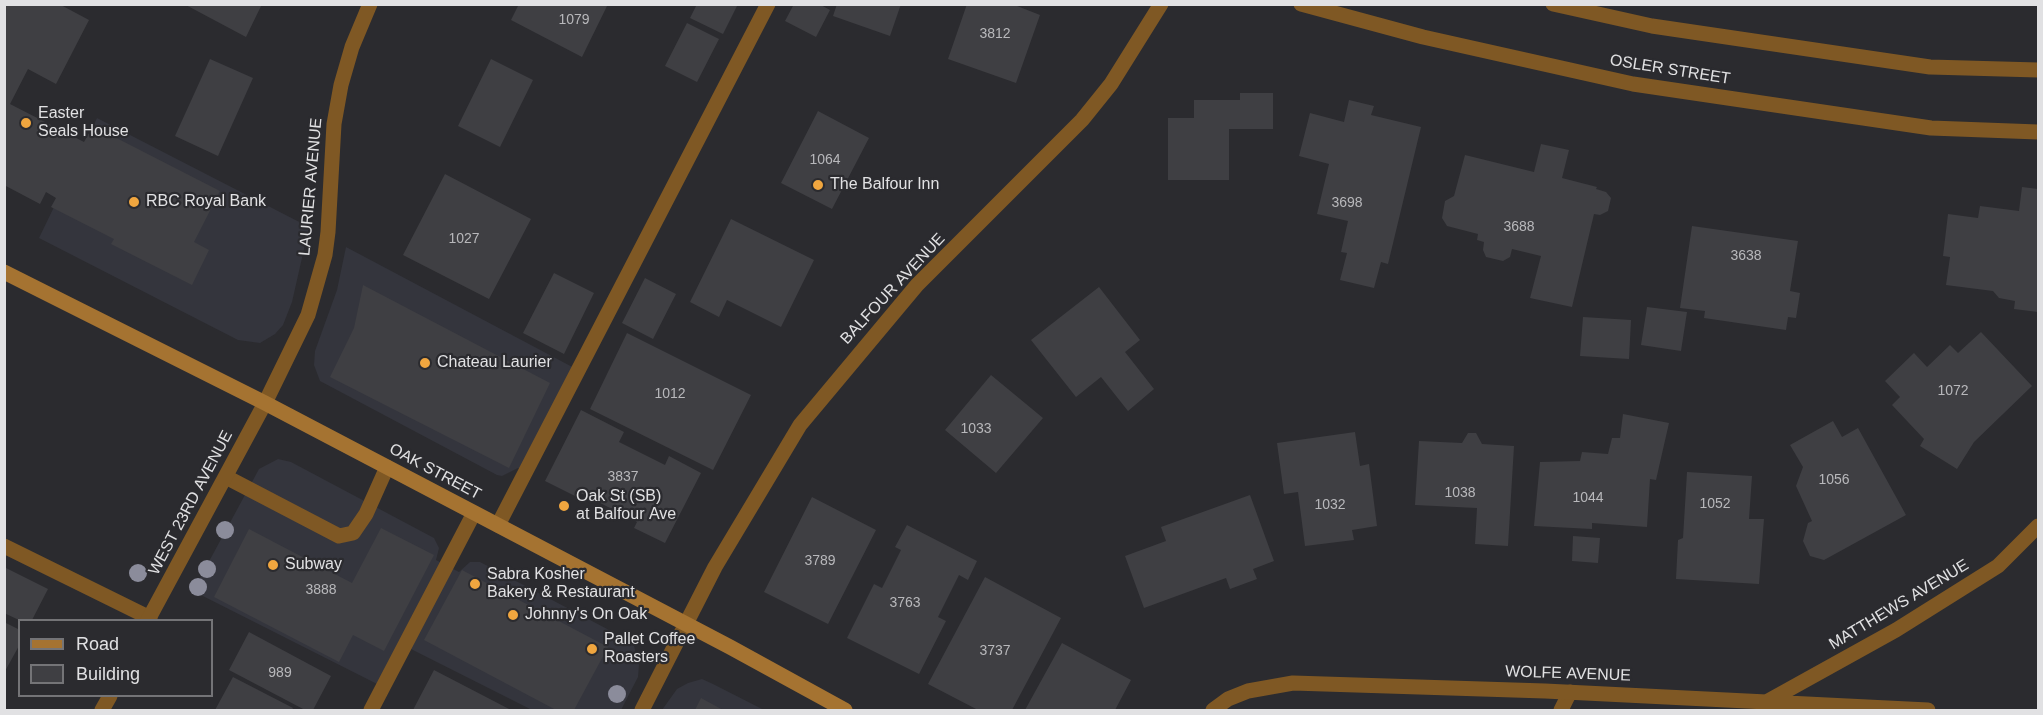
<!DOCTYPE html>
<style>
body{margin:0}
#map{position:relative;width:2043px;height:715px;overflow:hidden;background:#2b2b2f;font-family:Helvetica,sans-serif}
canvas{display:block}
.frame{position:absolute;inset:0;border:6px solid #e1e1e3;pointer-events:none}
.legend{position:absolute;left:18px;top:619px;width:195px;height:78px;box-sizing:border-box;background:#2b2b2f;border:2px solid #747477;margin:0;padding:8px 10px;list-style:none;font-size:18px;color:#e1e1e3}
.legend li{display:flex;align-items:center;gap:12px;height:30px}
.legend b{width:30px;border:2px solid #747477}
</style>
<div id="map">
<canvas width="2043" height="715"></canvas>
<div class="frame"></div>
<ul class="legend">
<li><b style="height:8px;background:#a57331"></b>Road</li>
<li><b style="height:16px;background:#3f3f43"></b>Building</li>
</ul>
</div>
<script>
const context = document.querySelector('canvas').getContext('2d');
context.lineJoin = 'round';
function paint(path, color) {
  context.fillStyle = color;
  context.fill(path, 'evenodd');
}
function toPath(rows) {
  const path = new Path2D();
  for (const r of rows) {
    path.moveTo(r[0], r[1]);
    for (let i = 2; i < r.length; i += 2) path.lineTo(r[i], r[i + 1]);
  }
  return path;
}
function stroke(path, color, width, dash) {
  context.strokeStyle = color;
  context.lineWidth = width;
  context.lineCap = dash ? 'butt' : 'round';
  context.setLineDash(dash || []);
  context.stroke(path);
}
function label(font, color, halo, rows, align = 'center') {
  context.font = font + ' Helvetica,sans-serif';
  context.lineWidth = 4.5;
  context.setLineDash([]);
  context.textBaseline = 'middle';
  context.strokeStyle = halo;
  context.fillStyle = color;
  for (const [text, x, y, turn = 0] of rows) {
    context.save();
    context.translate(x, y);
    context.rotate((+turn || 0) * Math.PI / 180);
    context.textAlign = isNaN(turn) ? turn : align;
    if (halo) context.strokeText(text, 0, 0);
    context.fillText(text, 0, 0);
    context.restore();
  }
}
paint(toPath([
 [97,118,309,227,292,302,283,325,275,334,260,343,238,340,39,238],
 [346,247,578,370,525,472,518,468,502,476,497,475,320,381,314,365,315,351,337,290],
 [278,459,291,462,434,538,439,548,436,560,459,572,470,562,480,562,628,640,634,646,639,665,638,677,621,710,532,710,405,646,383,687,193,591,259,469],
 [702,679,713,684,764,710,662,710,677,689,688,683]
]), '#34353d');
paint(toPath([
 [4,4,59,4,89,20,56,84,28,69,10,104,84,142,93,126,220,191,194,242,209,250,192,285,111,244,114,239,51,207,56,198,46,192,40,204,4,185],
 [184,4,262,4,246,37],
 [519,4,608,4,582,57,511,20],
 [697,4,738,4,723,34,690,18],
 [794,4,819,4,830,10,816,37,785,21],
 [837,4,901,4,890,36,833,16],
 [967,4,1012,4,1040,15,1016,83,948,59],
 [687,23,719,39,697,82,665,66],
 [210,59,253,78,218,156,175,136],
 [491,59,533,80,500,147,458,126],
 [1240,93,1273,93,1273,129,1229,129,1229,180,1168,180,1168,118,1194,118,1194,100,1240,100],
 [1349,100,1374,106,1371,115,1421,127,1388,264,1381,262,1374,288,1340,280,1347,253,1341,252,1348,221,1317,214,1329,164,1299,156,1310,113,1344,122],
 [818,111,869,138,832,209,781,183],
 [1541,144,1569,150,1562,178,1597,187,1596,189,1606,192,1611,198,1608,211,1600,215,1594,214,1572,307,1530,298,1541,256,1512,249,1510,257,1503,261,1486,257,1483,250,1484,242,1477,240,1478,234,1447,226,1442,218,1445,201,1454,196,1465,155,1534,172],
 [445,174,531,219,489,299,403,255],
 [2022,187,2038,189,2038,312,2014,309,2015,301,1999,298,1993,291,1946,285,1950,257,1943,256,1948,214,1978,218,1980,206,2019,211],
 [731,219,814,260,781,327,727,300,719,317,690,302],
 [1692,226,1798,241,1790,291,1800,293,1796,318,1788,317,1786,330,1704,318,1705,311,1680,308],
 [554,273,594,293,564,354,523,333],
 [645,278,676,294,653,339,622,323],
 [363,285,550,383,509,468,330,377,354,328],
 [1099,287,1140,340,1125,352,1154,389,1128,411,1101,377,1076,397,1031,340],
 [1647,307,1687,312,1681,351,1641,345],
 [1583,317,1631,320,1629,359,1580,356],
 [1981,332,2032,386,1974,442,1957,469,1920,446,1924,439,1892,405,1900,397,1885,381,1914,353,1927,367,1950,345,1958,353],
 [627,333,751,395,713,470,590,409],
 [991,375,1043,418,996,473,945,430],
 [581,410,624,432,619,442,665,465,669,456,701,473,665,543,634,528,637,522,577,491,575,496,545,481],
 [1623,414,1669,423,1656,480,1650,479,1647,527,1592,523,1592,529,1534,526,1540,462,1580,461,1582,452,1608,454,1612,438,1620,438],
 [1833,421,1842,437,1858,428,1906,515,1824,560,1810,556,1803,541,1808,523,1812,521,1796,486,1803,467,1790,445],
 [1355,432,1360,466,1369,464,1377,526,1352,530,1354,540,1305,546,1298,492,1284,494,1277,443],
 [1468,433,1476,433,1482,444,1514,446,1508,546,1475,544,1477,508,1415,505,1419,441,1462,443],
 [1687,472,1752,476,1749,519,1764,519,1759,584,1676,579,1678,540,1683,538],
 [1250,495,1274,561,1253,569,1257,579,1230,589,1226,578,1144,608,1125,556,1166,541,1161,527],
 [812,497,876,530,828,624,764,592],
 [907,525,977,561,968,580,959,575,938,617,946,621,919,674,847,638,874,584,882,588,901,550,895,547],
 [381,528,434,555,384,651,353,635,339,662,214,597,249,529,352,583],
 [1573,536,1600,538,1598,563,1572,561],
 [4,567,48,589,32,620,19,620,4,613],
 [462,570,608,647,574,710,556,710,424,640],
 [985,577,1061,618,1012,710,978,710,928,684],
 [4,622,20,630,20,644,4,673],
 [249,632,331,676,313,710,305,710,229,670],
 [1062,643,1131,680,1115,710,1025,710],
 [434,670,511,710,413,710],
 [233,677,293,708,292,710,215,710],
 [701,698,723,710,695,710]
]), '#3f3f43');
stroke(toPath([
 [226,477,339,536,353,533,366,514,387,467],
 [498,525,768,4],
 [4,546,150,618],
 [371,710,474,513],
 [1561,710,1570,692]
]), '#7f5824', 15);
stroke(toPath([
 [1301,4,1423,37,1633,84,1931,128,2038,132],
 [1553,4,1652,26,1930,67,2038,70],
 [148,620,265,403,308,315,325,255,328,232,334,124,341,85,352,47,370,4],
 [1768,701,1896,630,1998,566,2038,526],
 [102,710,110,696],
 [642,710,715,567,800,425,917,285,1082,120,1111,84,1161,4],
 [1213,710,1228,699,1248,691,1293,683,1545,691,1928,710]
]), '#7f5824', 15);
stroke(toPath([
 [4,272,265,403,730,647,845,710]
]), '#a57331', 15);
context.fillStyle = '#8b8c9b';
for (const [x, y] of [
 [225,530],
 [207,569],
 [138,573],
 [198,587],
 [617,694]
]) {
  context.beginPath();
  context.arc(x, y, 9, 0, 2 * Math.PI);
  context.fill();
}
for (const [x, y, r, color] of [
 [26,123,6,"#f0a63f"],
 [818,185,6,"#f0a63f"],
 [134,202,6,"#f0a63f"],
 [425,363,6,"#f0a63f"],
 [564,506,6,"#f0a63f"],
 [273,565,6,"#f0a63f"],
 [475,584,6,"#f0a63f"],
 [513,615,6,"#f0a63f"],
 [592,649,6,"#f0a63f"]
]) {
  const dot = new Path2D();
  dot.arc(x, y, r, 0, 2 * Math.PI);
  context.fillStyle = color;
  context.fill(dot);
  stroke(dot, '#2b2b2f', 2);
}
label('14px', '#b8b8bb', null, [
 ["1079",574,20],
 ["3812",995,34],
 ["1064",825,160],
 ["3698",1347,203],
 ["3688",1519,227],
 ["1027",464,239],
 ["3638",1746,256],
 ["1072",1953,391],
 ["1012",670,394],
 ["1033",976,429],
 ["3837",623,477],
 ["1056",1834,480],
 ["1038",1460,493],
 ["1044",1588,498],
 ["1052",1715,504],
 ["1032",1330,505],
 ["3789",820,561],
 ["3888",321,590],
 ["3763",905,603],
 ["3737",995,651],
 ["989",280,673]
]);
label('16px', '#e1e1e3', '#2b2b2f', [
 ["OSLER STREET",1670,70,9],
 ["LAURIER AVENUE",311,187,-85],
 ["BALFOUR AVENUE",893,289,-47],
 ["OAK STREET",435,472,28],
 ["WEST 23RD AVENUE",191,503,-62],
 ["MATTHEWS AVENUE",1899,605,-31],
 ["WOLFE AVENUE",1568,674,2]
]);
label('16px', '#e1e1e3', '#2b2b2f', [
 ["Easter",38,114],
 ["Seals House",38,132],
 ["The Balfour Inn",830,185],
 ["RBC Royal Bank",146,202],
 ["Chateau Laurier",437,363],
 ["Oak St (SB)",576,497],
 ["at Balfour Ave",576,515],
 ["Subway",285,565],
 ["Sabra Kosher",487,575],
 ["Bakery & Restaurant",487,593],
 ["Johnny's On Oak",525,615],
 ["Pallet Coffee",604,640],
 ["Roasters",604,658]
], 'left');
</script>
